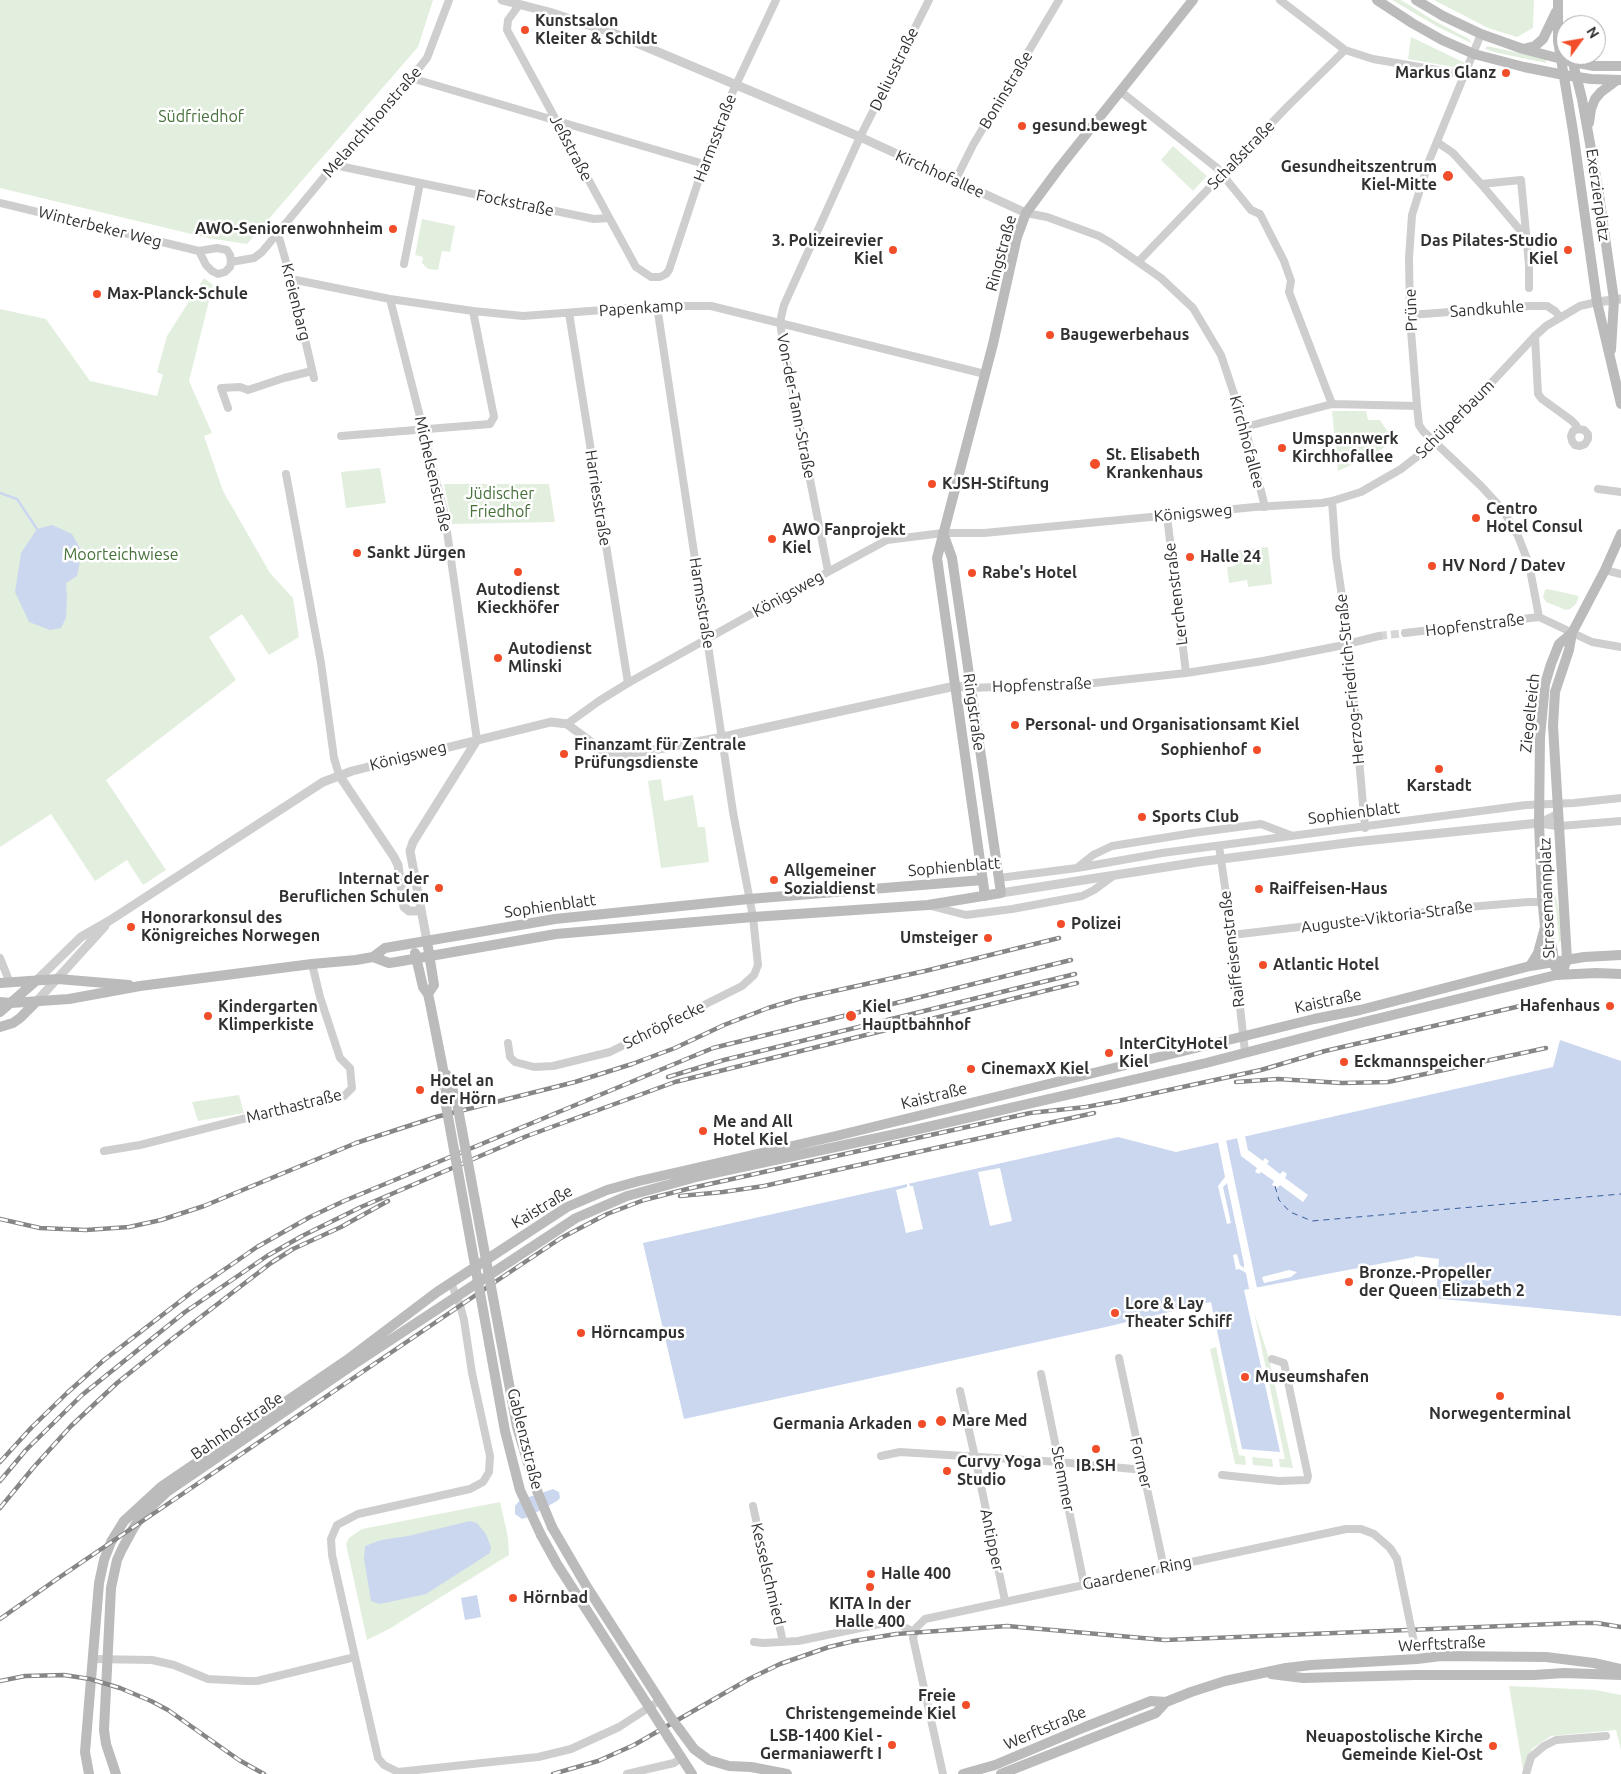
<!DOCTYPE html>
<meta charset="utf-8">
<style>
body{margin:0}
#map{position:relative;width:1621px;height:1774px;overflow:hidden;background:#fff;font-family:Ubuntu,sans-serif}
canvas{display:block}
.north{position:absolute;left:1556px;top:15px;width:50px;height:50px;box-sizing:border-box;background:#fff;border:1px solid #adadad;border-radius:50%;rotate:58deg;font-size:14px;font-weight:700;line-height:20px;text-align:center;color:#313131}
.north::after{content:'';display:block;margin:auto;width:18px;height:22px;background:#f24d29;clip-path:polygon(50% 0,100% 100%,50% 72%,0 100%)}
</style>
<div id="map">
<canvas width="1621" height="1774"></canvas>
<div class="north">N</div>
</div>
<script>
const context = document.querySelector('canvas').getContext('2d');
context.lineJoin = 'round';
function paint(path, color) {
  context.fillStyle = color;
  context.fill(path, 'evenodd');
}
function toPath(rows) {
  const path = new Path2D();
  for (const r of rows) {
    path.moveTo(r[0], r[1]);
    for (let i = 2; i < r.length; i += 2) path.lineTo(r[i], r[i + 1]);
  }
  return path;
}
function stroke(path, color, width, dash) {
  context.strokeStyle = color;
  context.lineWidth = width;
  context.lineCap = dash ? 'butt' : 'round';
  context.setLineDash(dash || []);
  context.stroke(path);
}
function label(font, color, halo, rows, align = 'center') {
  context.font = font + ' Ubuntu,sans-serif';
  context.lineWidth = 5;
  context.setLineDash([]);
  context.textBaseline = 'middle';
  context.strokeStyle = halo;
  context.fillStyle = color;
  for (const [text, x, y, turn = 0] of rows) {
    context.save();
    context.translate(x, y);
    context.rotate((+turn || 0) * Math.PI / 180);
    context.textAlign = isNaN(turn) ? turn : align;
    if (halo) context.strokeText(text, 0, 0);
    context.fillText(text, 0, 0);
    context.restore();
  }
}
paint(toPath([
 [0,0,433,0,418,47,247,244,208,238,0,188],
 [1392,0,1401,0,1433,20,1469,39,1471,43,1438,27],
 [1434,0,1534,0,1533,28,1517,37,1488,28],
 [1411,37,1465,63,1464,69,1408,59],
 [1487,46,1546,59,1546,63,1498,53,1485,49],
 [1173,146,1207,176,1193,191,1161,160],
 [422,219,455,226,450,252,442,251,438,270,428,269,422,263,423,257,415,255],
 [204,278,213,285,189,381,212,433,204,436,223,491,270,573,293,598,299,637,269,655,242,614,209,637,236,680,106,780,166,870,143,885,127,860,95,881,51,814,0,847,0,309,46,319,90,381,157,396,163,375,157,372,167,336],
 [1332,411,1366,411,1368,420,1380,420,1394,441,1373,455,1338,471],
 [380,468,386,503,346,508,341,472],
 [444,484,549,484,555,522,452,524],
 [1268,547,1272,584,1248,587,1247,580,1229,583,1227,567,1235,566,1233,551],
 [1548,589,1579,596,1576,604,1570,609,1566,610,1546,602,1543,597,1545,590],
 [661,779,664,801,693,795,698,827,705,827,709,862,661,868,648,781],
 [1551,845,1553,887,1558,906,1561,927,1562,941,1559,942,1556,908,1545,871,1545,846],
 [239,1095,244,1113,198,1121,192,1102],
 [1254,1312,1269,1358,1293,1468,1280,1467,1279,1459,1285,1459],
 [1216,1347,1239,1455,1245,1456,1246,1465,1235,1464,1210,1349],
 [1252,1457,1272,1459,1273,1467,1253,1465],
 [500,1502,508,1537,509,1555,389,1629,367,1640,346,1544,349,1538,362,1529],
 [1509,1686,1596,1690,1621,1695,1621,1750,1616,1730,1551,1736,1532,1749,1523,1770]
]), '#e3efde');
paint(toPath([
 [52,525,72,534,82,552,77,576,66,583,67,599,66,618,61,628,50,630,29,622,15,592,21,553,37,529],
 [1560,1040,1621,1061,1621,1316,1411,1296,1415,1257,1244,1290,1280,1452,1242,1449,1211,1302,1106,1327,684,1419,643,1243,1118,1137,1176,1152,1553,1067],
 [553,1489,559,1492,560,1498,557,1501,528,1517,522,1519,515,1514,515,1506,520,1500],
 [470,1521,477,1523,486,1534,491,1547,490,1553,426,1594,380,1604,371,1601,364,1559,365,1546,381,1540,408,1536],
 [477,1595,481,1617,465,1620,461,1598]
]), '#cad7ef');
paint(toPath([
 [1245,1136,1248,1150,1263,1161,1265,1158,1269,1161,1267,1164,1280,1174,1283,1171,1287,1174,1285,1178,1308,1195,1303,1202,1280,1185,1277,1188,1272,1185,1274,1181,1261,1172,1259,1174,1255,1172,1257,1168,1241,1156,1237,1138],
 [1226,1140,1257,1288,1249,1289,1246,1273,1239,1269,1236,1270,1233,1255,1237,1254,1240,1265,1244,1268,1244,1264,1227,1183,1223,1187,1231,1223,1227,1224,1218,1186,1225,1177,1218,1142],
 [1000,1168,1012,1221,990,1226,978,1172],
 [909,1183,910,1186,913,1186,923,1229,906,1233,896,1190,907,1187,907,1184],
 [1415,1256,1439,1259,1436,1294,1412,1292],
 [1289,1270,1297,1272,1291,1277,1264,1283,1262,1277]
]), '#fff');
stroke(toPath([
 [0,493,17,499,37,529]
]), '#cad7ef', 2.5);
stroke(toPath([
 [1275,1186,1279,1200,1290,1212,1312,1221,1621,1194]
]), '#385b9a', 1, [6, 5]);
stroke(toPath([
 [1379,636,1405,633]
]), '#d6d6d6', 8, [8, 4]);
stroke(toPath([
 [1280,0,1345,50,1373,59,1466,75],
 [519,5,508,20,507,30,636,267,651,277,660,277,666,274,669,270,704,164,727,104,776,0],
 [1481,34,1429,161,1412,215,1409,258,1410,318,1417,406,1419,425,1423,431,1481,486,1503,510,1518,536,1529,564,1539,617],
 [411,78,704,164],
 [1120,91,1217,168,1251,210,1260,214,1284,261,1291,281,1289,292,1332,404],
 [1437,142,1453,153,1481,184],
 [334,165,594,219,609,218],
 [955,181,973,145,1059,0],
 [0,203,199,251,217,248,227,250,230,255,231,262,230,267,225,272,218,274,212,271,206,265,199,251],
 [1026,213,1047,217,1099,236,1111,243,1161,278,1193,308,1221,355,1245,427,1265,507],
 [1525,231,1520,230,1481,184,1521,180,1529,265,1529,288],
 [278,234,291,279,314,378],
 [1139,261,1287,107,1345,50],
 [231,262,254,258,262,252,334,165,411,78,427,58,449,0],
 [404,264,420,183],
 [291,279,390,299,473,311,523,316,657,306,711,306,985,374],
 [390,299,444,511,477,740],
 [569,313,628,683],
 [1410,315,1529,306,1547,306,1555,311,1560,317],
 [1535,336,1538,394,1542,399,1571,420,1576,425,1578,429,1573,431,1571,436,1572,441,1575,445,1580,446,1585,444,1588,439,1588,434,1584,430,1578,429],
 [228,408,221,388,240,387,248,390,284,378,312,371],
 [1245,427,1332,404,1417,406],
 [341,436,490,424,494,417,473,311],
 [286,474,321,663,334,758,339,775],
 [1598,489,1621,492],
 [1332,501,1336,556,1349,643,1365,828],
 [1167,516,1186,673],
 [1605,570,1621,574],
 [828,571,783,342,780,322,784,305,860,137,929,0],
 [1405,633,1539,617,1592,642,1621,647],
 [971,688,1094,683,1186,673,1263,661,1339,646,1379,636],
 [567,724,599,701,628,683,791,592,887,540,943,533,984,533,1255,507,1322,503,1332,501,1361,492,1401,469,1436,442,1535,336,1546,326,1580,306,1597,302],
 [1539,823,1559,813],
 [1560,826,1621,821],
 [1219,846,1232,935,1245,1052],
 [1078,867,1093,855,1112,846,1193,833,1261,824,1290,835],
 [999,878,1077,868,1162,853,1526,805,1574,803,1621,798],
 [931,906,966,915,1012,909,1082,896,1094,890,1113,876],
 [1232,935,1468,907,1528,902,1543,902],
 [0,958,10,983],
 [508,1043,510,1057,515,1062,534,1067,553,1066,610,1052,742,986,754,975,758,965,753,917,733,812,657,306],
 [104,1151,140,1145,286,1108,344,1096,352,1088,350,1068,340,1058,320,997,312,964],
 [1119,1358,1164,1568],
 [1041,1374,1084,1584],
 [960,1391,975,1457,1005,1601],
 [881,1456,900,1452,1059,1462,1144,1470],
 [1222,1475,1279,1481,1307,1480,1308,1476,1284,1363,1272,1359],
 [753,1506,783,1642],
 [754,1642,763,1643,798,1641,889,1622,898,1624,914,1632],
 [355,1657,378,1758,384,1765,398,1772,538,1757,571,1749,619,1727,659,1701],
 [92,1659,152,1660,174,1665,208,1679,246,1681,257,1681,355,1657,332,1555,331,1539,337,1525,358,1514,470,1489,483,1482,489,1472,490,1456,472,1373,464,1320,460,1305,451,1283],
 [627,1774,674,1763,681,1758],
 [943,1774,913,1638,916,1628,925,1619,1346,1529,1361,1529,1374,1534,1390,1548,1397,1559],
 [1526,1774,1531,1757,1544,1746,1556,1740,1606,1736]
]), '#cecece', 8);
stroke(toPath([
 [502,0,549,12,613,33,860,137,1026,213],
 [1597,302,1621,299],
 [339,775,394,857,398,865,404,907,409,911,421,911],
 [1001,893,1198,862,1354,842,1539,823,1560,826],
 [427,941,410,851,413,842,477,740],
 [37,980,81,937,109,921,323,782,352,771,551,722,567,724,603,751,618,755,648,751,723,737,955,686,971,688],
 [36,1002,105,926]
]), '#cecece', 9);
stroke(toPath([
 [1377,0,1412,23,1442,40,1474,54,1524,67,1564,75,1591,79,1621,80],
 [1416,0,1443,16,1481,34,1523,49,1573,62,1594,66,1621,66],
 [1558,0,1558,41,1573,131,1597,302,1621,404],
 [1523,49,1535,46,1543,39,1556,12],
 [1571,55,1582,99,1598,188,1614,300,1611,350],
 [1589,123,1591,109,1595,99,1601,92,1617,80],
 [985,896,937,558,993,344,1017,237,1026,213,1060,167,1193,0],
 [427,941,434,985,428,994],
 [415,953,423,987,428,994,430,1003,443,1069,445,1100],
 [373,957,389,963,396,962,556,934,753,917,928,905,1001,893,952,558,943,533],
 [1530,966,1538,953,1545,927],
 [1555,967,1552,947,1545,927,1542,896,1539,823,1540,737,1545,684,1551,664,1559,644,1572,633],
 [1556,975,1564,968,1567,959,1553,726,1555,692,1569,650,1572,633,1605,570,1621,534],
 [0,983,58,979,129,985],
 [0,1002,11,1003,69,999,140,986,312,964,356,960,373,957,385,948,555,919,749,899,983,880],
 [0,1012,37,980],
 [0,1027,13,1023,20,1018,36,1002],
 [446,1074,456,1098],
 [552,1527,587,1587,671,1718],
 [541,1535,557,1564,660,1724],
 [1271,1674,1303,1678,1415,1675,1534,1675,1564,1673,1621,1675],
 [680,1730,694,1749,709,1760,729,1766,751,1767,787,1774],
 [668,1737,692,1774],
 [89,1774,85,1752,99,1583,104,1560,111,1542,124,1521,161,1487,347,1360,437,1292,567,1207,607,1190,639,1181,836,1136,1314,1019,1360,1010,1530,966,1584,957,1621,955],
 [116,1774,106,1744,104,1730,111,1588,117,1560,122,1549,134,1527,144,1513,168,1491,354,1364,576,1218,627,1196,700,1176,910,1131,1206,1063,1364,1022,1556,975,1596,973,1621,974],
 [963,1774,995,1765,1085,1727,1151,1701,1166,1702],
 [1001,1774,1143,1718,1156,1713,1166,1702,1191,1692,1225,1681,1286,1668,1311,1665,1417,1659,1441,1656,1546,1657,1594,1663,1621,1669]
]), '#bbb', 10);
const rail = toPath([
 [668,1077,724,1060,1075,974],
 [1236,1082,1278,1079,1342,1083,1388,1082,1546,1048],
 [680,1196,723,1192,764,1186,1094,1113],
 [0,1219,40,1228,86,1230,129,1227,161,1220,204,1206,356,1143,436,1117,575,1082,632,1064,675,1048,724,1025,768,1008,798,999,925,971,1059,938],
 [0,1462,32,1427,67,1393,104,1360,196,1289,257,1247,310,1217,344,1201,713,1048,1071,960],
 [0,1481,26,1450,82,1395,185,1312,267,1256,302,1236,361,1207,527,1136,675,1082,1077,983],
 [0,1508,33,1468,71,1426,117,1383,172,1339,271,1263,293,1249,341,1227,388,1201],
 [0,1619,57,1579,495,1282,561,1238,607,1214,644,1200,687,1189,1030,1113,1086,1107,1118,1101,1261,1070,1325,1051,1529,1004],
 [0,1681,25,1676,64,1675,90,1679,120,1688,151,1701,168,1710,239,1760,264,1774],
 [553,1774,598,1761,634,1745,749,1679,780,1664,829,1647,854,1641,896,1634,1007,1626,1165,1640,1577,1623,1597,1623,1621,1627]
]);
stroke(rail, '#868686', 4.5);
stroke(rail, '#fff', 2.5, [8]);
stroke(toPath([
 [1397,1559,1415,1647]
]), '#cecece', 8);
stroke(toPath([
 [456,1098,517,1427,535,1486,552,1527],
 [445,1100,505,1431,520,1490,541,1535],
 [671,1718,680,1730],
 [660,1724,668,1737]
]), '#bbb', 10);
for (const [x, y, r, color] of [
 [525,30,5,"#f24d29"],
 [1506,73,5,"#f24d29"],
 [1022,126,5,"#f24d29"],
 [1448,176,6,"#f24d29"],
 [393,229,5,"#f24d29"],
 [893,250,5,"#f24d29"],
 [1568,250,5,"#f24d29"],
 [97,294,5,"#f24d29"],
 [1050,335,5,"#f24d29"],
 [1282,448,5,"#f24d29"],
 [1095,464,6,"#f24d29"],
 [932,484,5,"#f24d29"],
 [1476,518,5,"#f24d29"],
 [772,539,5,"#f24d29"],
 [357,553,5,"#f24d29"],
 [1190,557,5,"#f24d29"],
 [1432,566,5,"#f24d29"],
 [518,572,5,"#f24d29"],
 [972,573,5,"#f24d29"],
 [498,658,5,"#f24d29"],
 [1015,725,5,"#f24d29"],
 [1257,750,5,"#f24d29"],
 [564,754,5,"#f24d29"],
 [1439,769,5,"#f24d29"],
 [1142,817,5,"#f24d29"],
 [774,880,5,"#f24d29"],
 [439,888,5,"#f24d29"],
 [1259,889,5,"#f24d29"],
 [1061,924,5,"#f24d29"],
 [131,927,5,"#f24d29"],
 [988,938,5,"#f24d29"],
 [1263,965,5,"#f24d29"],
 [1610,1006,5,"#f24d29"],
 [208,1016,5,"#f24d29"],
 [851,1016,6,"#f24d29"],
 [1109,1053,5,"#f24d29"],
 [1344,1062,5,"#f24d29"],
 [971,1069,5,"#f24d29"],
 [420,1090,5,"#f24d29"],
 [703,1131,5,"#f24d29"],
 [1349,1282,5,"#f24d29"],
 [1115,1313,5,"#f24d29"],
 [581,1333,5,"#f24d29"],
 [1245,1377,5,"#f24d29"],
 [1500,1396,5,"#f24d29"],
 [941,1421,6,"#f24d29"],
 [922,1424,5,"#f24d29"],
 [1096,1449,5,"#f24d29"],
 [947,1471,5,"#f24d29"],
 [871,1574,5,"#f24d29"],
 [870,1587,5,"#f24d29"],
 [513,1598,5,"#f24d29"],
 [966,1705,5,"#f24d29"],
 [892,1745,5,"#f24d29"],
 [1493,1746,5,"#f24d29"]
]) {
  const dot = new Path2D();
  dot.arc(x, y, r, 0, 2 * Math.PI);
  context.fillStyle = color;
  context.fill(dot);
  stroke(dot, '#fff', 2);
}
label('bold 16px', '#313131', '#fff', [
 ["Kunstsalon",535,21],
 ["Kleiter & Schildt",535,39],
 ["Markus Glanz",1496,73,"right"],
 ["gesund.bewegt",1032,126],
 ["Gesundheitszentrum",1437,167,"right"],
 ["Kiel-Mitte",1437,185,"right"],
 ["AWO-Seniorenwohnheim",383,229,"right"],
 ["3. Polizeirevier",883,241,"right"],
 ["Kiel",883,259,"right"],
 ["Das Pilates-Studio",1558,241,"right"],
 ["Kiel",1558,259,"right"],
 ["Max-Planck-Schule",107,294],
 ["Baugewerbehaus",1060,335],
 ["Umspannwerk",1292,439],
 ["Kirchhofallee",1292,457],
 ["St. Elisabeth",1106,455],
 ["Krankenhaus",1106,473],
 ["KJSH-Stiftung",942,484],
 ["Centro",1486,509],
 ["Hotel Consul",1486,527],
 ["AWO Fanprojekt",782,530],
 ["Kiel",782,548],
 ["Sankt Jürgen",367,553],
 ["Halle 24",1200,557],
 ["HV Nord / Datev",1442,566],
 ["Rabe's Hotel",982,573],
 ["Autodienst",518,590,"center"],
 ["Kieckhöfer",518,608,"center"],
 ["Autodienst",508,649],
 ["Mlinski",508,667],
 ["Personal- und Organisationsamt Kiel",1025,725],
 ["Finanzamt für Zentrale",574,745],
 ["Prüfungsdienste",574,763],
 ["Sophienhof",1247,750,"right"],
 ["Karstadt",1439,786,"center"],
 ["Sports Club",1152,817],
 ["Allgemeiner",784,871],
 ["Sozialdienst",784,889],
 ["Internat der",429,879,"right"],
 ["Beruflichen Schulen",429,897,"right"],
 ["Raiffeisen-Haus",1269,889],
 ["Honorarkonsul des",141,918],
 ["Königreiches Norwegen",141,936],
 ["Polizei",1071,924],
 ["Umsteiger",978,938,"right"],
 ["Atlantic Hotel",1273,965],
 ["Hafenhaus",1600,1006,"right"],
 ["Kindergarten",218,1007],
 ["Klimperkiste",218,1025],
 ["Kiel",862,1007],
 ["Hauptbahnhof",862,1025],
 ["InterCityHotel",1119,1044],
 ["Kiel",1119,1062],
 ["Eckmannspeicher",1354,1062],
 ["CinemaxX Kiel",981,1069],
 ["Hotel an",430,1081],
 ["der Hörn",430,1099],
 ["Me and All",713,1122],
 ["Hotel Kiel",713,1140],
 ["Bronze.-Propeller",1359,1273],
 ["der Queen Elizabeth 2",1359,1291],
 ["Lore & Lay",1125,1304],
 ["Theater Schiff",1125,1322],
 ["Hörncampus",591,1333],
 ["Museumshafen",1255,1377],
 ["Norwegenterminal",1500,1414,"center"],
 ["Mare Med",952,1421],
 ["Germania Arkaden",912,1424,"right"],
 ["Curvy Yoga",957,1462],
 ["Studio",957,1480],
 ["IB.SH",1096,1466,"center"],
 ["Halle 400",881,1574],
 ["Hörnbad",523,1598],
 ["KITA In der",870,1604,"center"],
 ["Halle 400",870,1622,"center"],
 ["Freie",956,1696,"right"],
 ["Christengemeinde Kiel",956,1714,"right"],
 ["LSB-1400 Kiel -",882,1736,"right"],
 ["Germaniawerft I",882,1754,"right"],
 ["Neuapostolische Kirche",1483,1737,"right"],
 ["Gemeinde Kiel-Ost",1483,1755,"right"]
], 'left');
label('16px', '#313131', '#fff', [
 ["Deliusstraße",894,69,-64],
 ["Boninstraße",1006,90,-59],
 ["Melanchthonstraße",372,122,-49],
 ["Harmsstraße",715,138,-69],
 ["Jeßstraße",571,148,62],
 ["Schaßstraße",1241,155,-46],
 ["Kirchhofallee",940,174,24],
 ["Exerzierplatz",1598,195,82],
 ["Fockstraße",515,203,12],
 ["Winterbeker Weg",100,227,14],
 ["Ringstraße",1001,253,-75],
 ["Kreienbarg",296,302,76],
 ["Papenkamp",641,308,-4],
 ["Sandkuhle",1487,309,-4],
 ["Prüne",1411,310,-92],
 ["Von-der-Tann-Straße",796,406,79],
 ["Schülperbaum",1455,419,-45],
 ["Kirchhofallee",1247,442,75],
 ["Michelsenstraße",433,474,77],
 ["Harriesstraße",598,498,81],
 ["Königsweg",1193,513,-5],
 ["Königsweg",788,594,-29],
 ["Lerchenstraße",1176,594,-97],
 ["Harmsstraße",702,603,81],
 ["Hopfenstraße",1475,625,-7],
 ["Herzog-Friedrich-Straße",1350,679,-96],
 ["Hopfenstraße",1042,685,-2],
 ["Ringstraße",974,712,82],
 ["Ziegelteich",1530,713,-84],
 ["Königsweg",408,756,-14],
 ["Sophienblatt",1354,813,-7],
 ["Sophienblatt",954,867,-5],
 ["Stresemannplatz",1547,898,-92],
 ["Sophienblatt",550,906,-8],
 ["Auguste-Viktoria-Straße",1387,917,-7],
 ["Raiffeisenstraße",1232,949,-97],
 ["Kaistraße",1328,1001,-12],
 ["Schröpfecke",664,1025,-26],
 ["Kaistraße",934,1096,-14],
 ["Marthastraße",294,1106,-14],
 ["Kaistraße",542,1207,-31],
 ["Bahnhofstraße",237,1426,-34],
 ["Gablenzstraße",525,1439,76],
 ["Former",1141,1463,77],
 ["Stemmer",1063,1479,79],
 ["Antipper",992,1540,78],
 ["Gaardener Ring",1137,1573,-12],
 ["Kesselschmied",768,1574,77],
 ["Werftstraße",1442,1644,-3],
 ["Werftstraße",1045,1728,-23]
]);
label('16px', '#46713a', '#fff', [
 ["Südfriedhof",201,117],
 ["Jüdischer",500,494],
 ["Friedhof",500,512],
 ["Moorteichwiese",121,555]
]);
</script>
